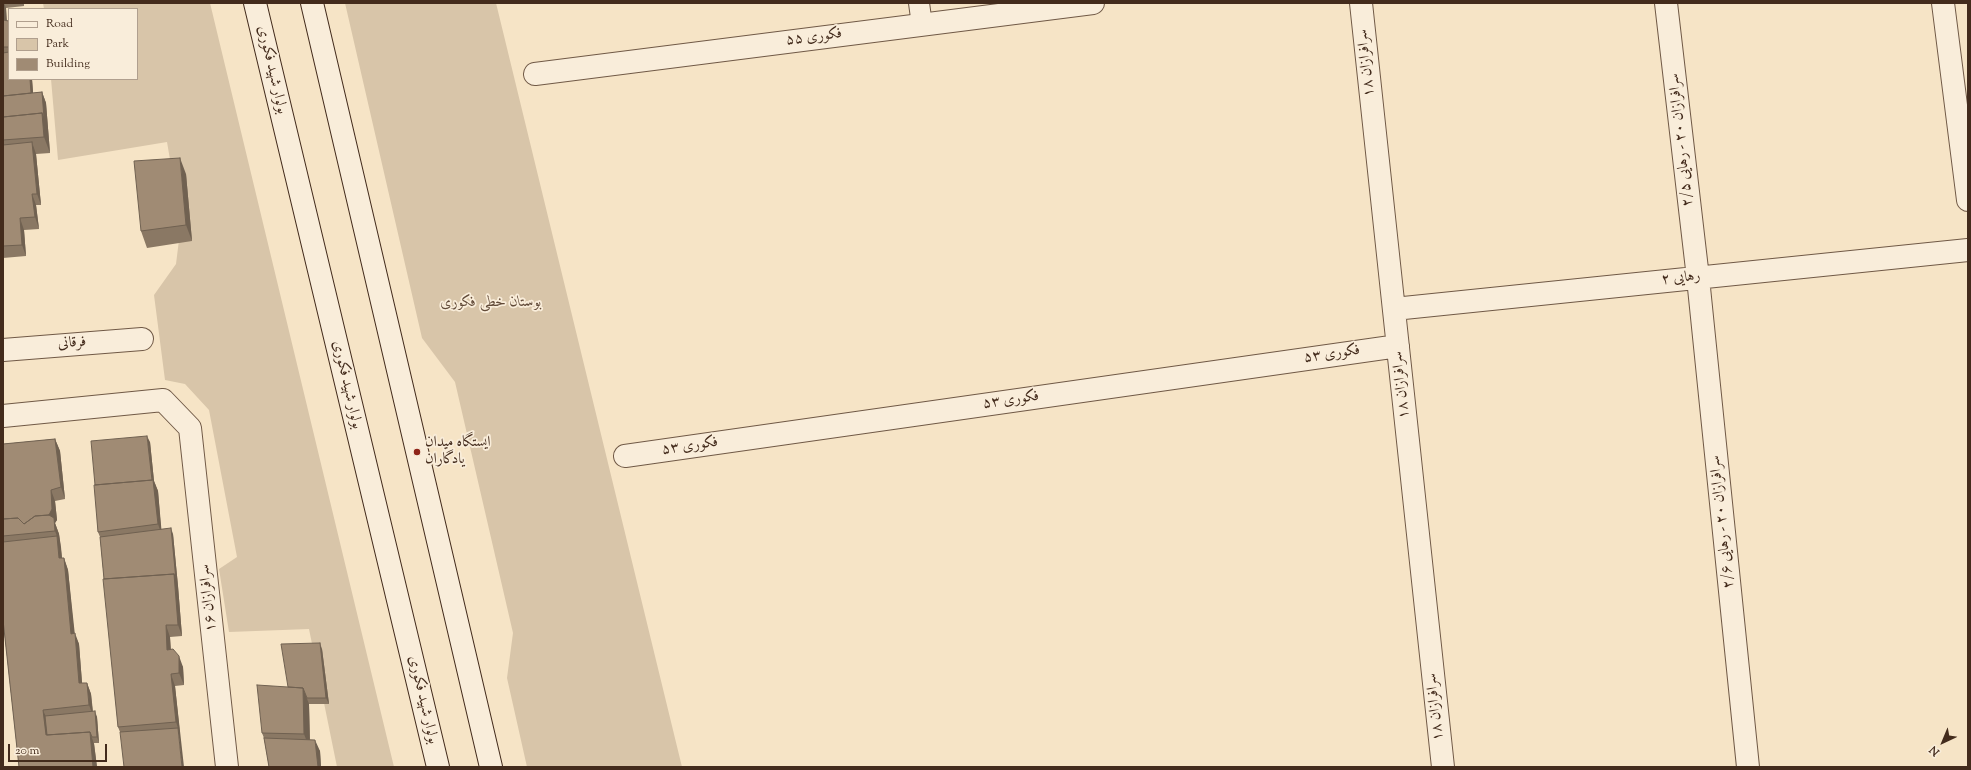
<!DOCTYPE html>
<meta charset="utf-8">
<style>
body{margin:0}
#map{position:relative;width:1971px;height:770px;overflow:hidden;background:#f6e4c6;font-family:"Sorts Mill Goudy",serif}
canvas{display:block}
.frame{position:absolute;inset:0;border:4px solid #432b1c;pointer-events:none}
.legend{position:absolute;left:8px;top:8px;width:130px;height:72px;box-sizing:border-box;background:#f9edda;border:1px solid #b09f8e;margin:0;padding:5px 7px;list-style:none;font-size:12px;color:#432b1c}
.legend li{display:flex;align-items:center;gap:8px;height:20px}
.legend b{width:20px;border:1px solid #b09f8e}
.north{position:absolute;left:1923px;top:722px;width:40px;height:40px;-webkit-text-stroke:3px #f9edda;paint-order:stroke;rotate:224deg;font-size:11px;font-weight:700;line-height:16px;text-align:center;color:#432b1c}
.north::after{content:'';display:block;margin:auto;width:14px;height:18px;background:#432b1c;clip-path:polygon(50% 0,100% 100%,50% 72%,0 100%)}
.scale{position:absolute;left:8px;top:744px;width:99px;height:18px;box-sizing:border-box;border:2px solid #432b1c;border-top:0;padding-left:5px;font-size:12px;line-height:14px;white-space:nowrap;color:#432b1c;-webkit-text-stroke:3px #f9edda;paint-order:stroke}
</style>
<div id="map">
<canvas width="1971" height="770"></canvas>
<div class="frame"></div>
<ul class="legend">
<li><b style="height:5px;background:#f9edda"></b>Road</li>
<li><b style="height:11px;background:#d8c5a9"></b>Park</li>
<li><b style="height:11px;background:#a08b74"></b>Building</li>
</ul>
<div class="north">N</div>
<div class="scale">20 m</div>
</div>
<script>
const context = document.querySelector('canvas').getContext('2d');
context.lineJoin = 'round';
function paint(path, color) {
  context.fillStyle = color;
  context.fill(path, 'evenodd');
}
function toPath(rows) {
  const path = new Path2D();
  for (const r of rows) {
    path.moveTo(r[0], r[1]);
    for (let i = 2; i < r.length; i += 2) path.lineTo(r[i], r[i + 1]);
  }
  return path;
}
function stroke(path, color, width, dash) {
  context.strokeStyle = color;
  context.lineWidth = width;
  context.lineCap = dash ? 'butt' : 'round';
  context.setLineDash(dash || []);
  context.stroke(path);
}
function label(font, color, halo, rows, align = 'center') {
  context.font = font + ' "Sorts Mill Goudy",Amiri,serif';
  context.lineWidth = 3.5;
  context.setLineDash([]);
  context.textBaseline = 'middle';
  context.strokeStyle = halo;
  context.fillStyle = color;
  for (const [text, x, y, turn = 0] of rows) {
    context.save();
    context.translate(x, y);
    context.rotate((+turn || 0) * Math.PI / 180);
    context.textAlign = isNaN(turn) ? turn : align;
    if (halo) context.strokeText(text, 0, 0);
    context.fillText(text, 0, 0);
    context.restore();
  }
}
paint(toPath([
 [43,3,210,3,394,767,337,767,309,629,229,632,219,569,237,557,209,410,185,384,165,380,154,295,176,264,181,224,167,142,58,160,51,79,137,79,137,9,44,9],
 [345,3,496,3,682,767,527,767,507,678,513,633,455,382,422,338]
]), '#d8c5a9');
const service = toPath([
 [919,3,922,25]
]);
const pedestrian = toPath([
 [3,350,142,339]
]);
const minor = toPath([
 [1361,3,1443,767],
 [1666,3,1698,278,1748,767],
 [1943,3,1968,200],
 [535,74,1093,3],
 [1394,309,1968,250],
 [3,416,163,400,190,428,227,767],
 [625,456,1398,346]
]);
const secondary = toPath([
 [255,3,438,767],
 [312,3,491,767]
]);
stroke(service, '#705946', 22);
stroke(pedestrian, '#705946', 24);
stroke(minor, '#705946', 24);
stroke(secondary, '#432b1c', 24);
stroke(service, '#f9edda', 20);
stroke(pedestrian, '#f9edda', 22);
stroke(minor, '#f9edda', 22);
stroke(secondary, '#f9edda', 22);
paint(toPath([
 [3,3,24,3,24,6,6,8,7,21,9,21,9,79,32,79,33,93,42,92,46,103,50,153,36,154,41,205,36,205,39,229,24,230,26,256,3,258],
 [186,174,192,241,147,248,141,231],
 [55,439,60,451,65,499,55,501,57,520,55,523,59,534,62,558,64,558,68,570,74,633,79,644,82,683,87,683,91,694,93,711,97,717,99,743,94,743,97,767,19,767,3,620,3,444],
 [150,442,154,481,158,491,161,529,173,534,178,586,182,636,170,637,171,649,183,667,184,685,175,686,180,734,120,732,118,727,104,579,100,537,98,532,95,485],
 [322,649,329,704,309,704,310,740,320,751,321,767,269,767,264,738,262,733,288,687]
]), '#8a7864');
paint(toPath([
 [3,3,4,3,6,8,7,32,3,20],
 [30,79,32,79,34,104,31,98],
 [42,92,46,103,50,153,44,137,42,113],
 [32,142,36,154,41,205,37,194],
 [180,158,186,174,192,241,186,225],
 [32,194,36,205,39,229,35,217],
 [20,218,24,230,26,256,22,245],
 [147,436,150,442,154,481,158,491,162,536,158,524],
 [55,439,60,451,65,499,61,487],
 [51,490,55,501,57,520,55,523,59,534,61,547,55,531,47,520],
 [171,528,173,534,178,586,176,580],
 [57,536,61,547,63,570,59,558],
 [64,558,68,570,76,645,71,634],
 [174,574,178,586,182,636,178,625],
 [166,625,170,637,171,661,167,650],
 [75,633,79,644,83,695,79,683],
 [320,643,322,649,329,704,326,698],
 [179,656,183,667,184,685,179,673],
 [171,674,175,686,184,767,182,767,178,728,176,722],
 [87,683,91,694,93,716,89,705],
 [303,688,309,704,310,750,304,734],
 [43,710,48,722,50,741,46,735],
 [95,711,97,717,99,743,97,737],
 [90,732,94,744,97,767,93,767],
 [315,740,320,751,321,767,318,767]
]), '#706151');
const building = toPath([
 [3,18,3,20,9,21,9,47,3,47,3,18],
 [9,52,9,79,30,79,31,93,3,96,3,53,9,52],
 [42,92,44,118,42,113,3,117,3,96,42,92],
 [42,113,44,137,3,140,3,117,42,113],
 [32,142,37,194,32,194,35,217,20,218,22,245,3,246,3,145,32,142],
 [180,158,186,225,141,231,134,161,180,158],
 [147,436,152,480,95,485,91,441,147,436],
 [55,439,61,487,51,490,52,509,49,515,35,516,24,524,18,518,3,519,3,444,55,439],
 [153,480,158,524,98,532,94,485,153,480],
 [49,515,54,518,55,531,3,536,3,519,18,518,24,524,35,516,49,515],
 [171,528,176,580,174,574,104,579,100,537,171,528],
 [57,536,59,558,64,558,71,634,75,633,79,683,87,683,89,705,43,710,46,735,90,732,93,767,19,767,3,620,3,542,57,536],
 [174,574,178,625,166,625,167,650,173,649,179,656,179,673,171,674,176,722,118,727,103,579,174,574],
 [320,643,326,698,307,698,303,688,288,687,281,644,320,643],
 [257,685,303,688,304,734,262,733,257,685],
 [95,711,97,737,92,737,90,732,47,735,45,716,95,711],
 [178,728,182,767,124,767,120,732,178,728],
 [264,738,315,740,318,767,269,767,264,738]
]);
paint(building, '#a08b74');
stroke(building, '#706151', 1);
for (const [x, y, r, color] of [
 [417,452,4,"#8f2418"]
]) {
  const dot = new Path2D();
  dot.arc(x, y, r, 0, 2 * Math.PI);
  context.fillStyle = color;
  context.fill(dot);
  stroke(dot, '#f9edda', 1.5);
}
label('15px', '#432b1c', '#f9edda', [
 ["فکوری ۵۵",814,38,-7],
 ["سرافرازان ۱۸",1367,63,-96],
 ["بولوار شهید فکوری",271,70,77],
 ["سرافرازان ۲۰ - رهایی ۲/۵",1682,140,-96],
 ["رهایی ۲",1681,279,-6],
 ["فرقانی",72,344,-4],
 ["فکوری ۵۳",1332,355,-8],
 ["بولوار شهید فکوری",346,385,77],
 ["سرافرازان ۱۸",1402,385,-96],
 ["فکوری ۵۳",1011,401,-8],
 ["فکوری ۵۳",690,447,-8],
 ["سرافرازان ۲۰ - رهایی ۲/۶",1723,522,-96],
 ["سرافرازان ۱۶",209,598,-96],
 ["بولوار شهید فکوری",422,700,77],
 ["سرافرازان ۱۸",1436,707,-96]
]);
label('italic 15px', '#614a38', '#f9edda', [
 ["بوستان خطی فکوری",491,303]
]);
label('15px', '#432b1c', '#f9edda', [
 ["ایستگاه میدان",425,443],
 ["یادگاران",425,460]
], 'left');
</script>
